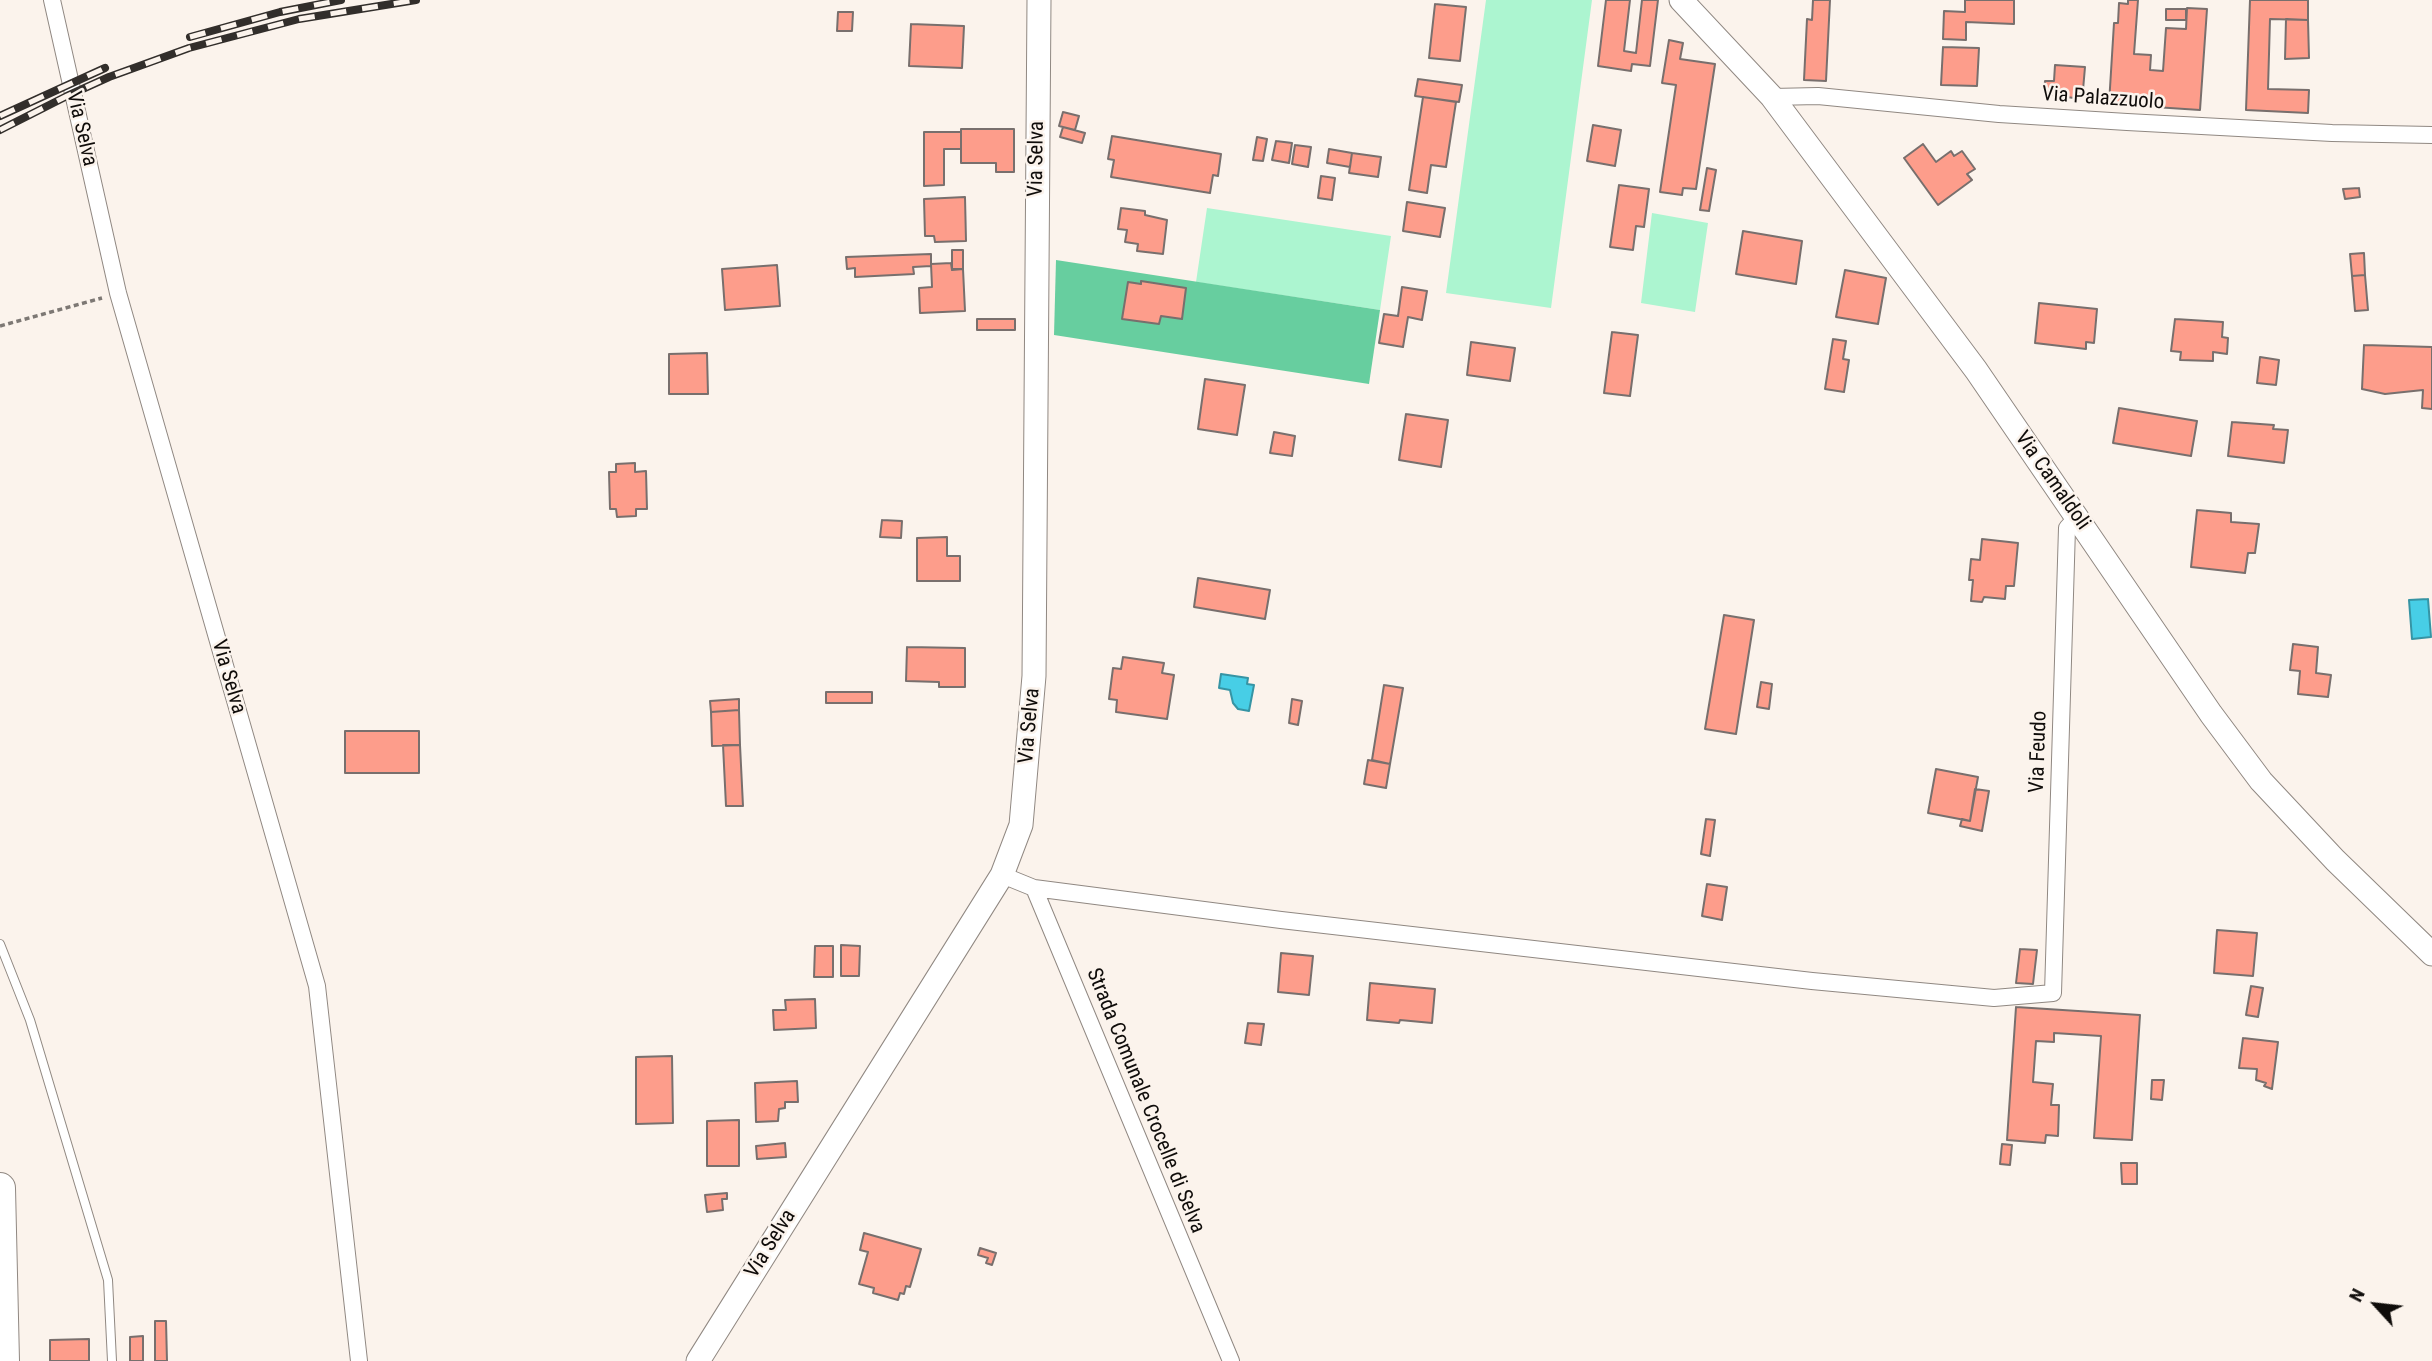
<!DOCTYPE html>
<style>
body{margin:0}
#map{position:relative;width:2432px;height:1361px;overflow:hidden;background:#fbf3ec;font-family:"Roboto Condensed",sans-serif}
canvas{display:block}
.north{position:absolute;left:2341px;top:1270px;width:70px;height:70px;-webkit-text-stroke:5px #fbf3ec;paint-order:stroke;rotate:297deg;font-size:19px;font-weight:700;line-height:28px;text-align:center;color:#0f0c0a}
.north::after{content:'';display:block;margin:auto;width:24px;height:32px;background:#0f0c0a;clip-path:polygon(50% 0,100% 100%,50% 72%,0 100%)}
</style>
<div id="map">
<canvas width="2432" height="1361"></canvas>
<div class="north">N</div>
</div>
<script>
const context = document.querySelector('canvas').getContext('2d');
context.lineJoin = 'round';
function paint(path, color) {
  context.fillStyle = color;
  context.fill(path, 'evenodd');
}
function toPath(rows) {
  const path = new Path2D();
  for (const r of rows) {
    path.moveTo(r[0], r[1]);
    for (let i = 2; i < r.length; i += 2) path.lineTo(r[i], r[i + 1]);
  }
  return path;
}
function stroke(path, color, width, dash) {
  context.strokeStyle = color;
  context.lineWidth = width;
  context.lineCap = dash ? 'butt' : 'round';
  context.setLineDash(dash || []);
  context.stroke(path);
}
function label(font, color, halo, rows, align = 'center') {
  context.font = font + ' "Roboto Condensed",sans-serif';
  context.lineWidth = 5;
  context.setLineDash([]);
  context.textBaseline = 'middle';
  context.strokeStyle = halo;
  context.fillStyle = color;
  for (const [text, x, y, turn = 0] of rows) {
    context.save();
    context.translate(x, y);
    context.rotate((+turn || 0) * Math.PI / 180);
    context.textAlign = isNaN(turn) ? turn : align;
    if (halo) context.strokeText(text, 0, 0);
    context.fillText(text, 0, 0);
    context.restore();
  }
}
paint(toPath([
 [1486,0,1592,0,1551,308,1446,293],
 [1207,208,1391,236,1380,310,1196,282],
 [1652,213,1708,223,1695,312,1641,303]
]), '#acf5d0');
paint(toPath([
 [1056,260,1380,310,1369,384,1054,335]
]), '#67ce9f');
const water = toPath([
 [2428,599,2431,637,2412,639,2409,600,2428,599],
 [1221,674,1248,678,1247,684,1254,685,1249,711,1238,709,1233,703,1230,690,1219,688,1221,674]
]);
paint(water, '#47cee6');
stroke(water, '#3694a4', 2);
const building = toPath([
 [1606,0,1630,0,1624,51,1636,53,1642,0,1658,0,1650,66,1632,64,1631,71,1598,66,1606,0],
 [1813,0,1830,0,1826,81,1804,80,1807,19,1812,20,1813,0],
 [1965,0,2014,0,2014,24,1966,22,1966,40,1943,39,1944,11,1965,12,1965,0],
 [2128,0,2138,0,2134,54,2151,55,2150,70,2163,71,2166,28,2186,29,2187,8,2207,9,2200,110,2109,104,2114,23,2118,23,2119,3,2128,4,2128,0],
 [2250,0,2308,0,2308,20,2270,19,2268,89,2309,90,2308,113,2246,110,2250,0],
 [1435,4,1466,7,1460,61,1429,58,1435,4],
 [2166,9,2186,9,2186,20,2166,20,2166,9],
 [838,12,853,12,852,31,837,31,838,12],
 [2286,19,2308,20,2309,58,2285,59,2286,19],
 [911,24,964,26,962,68,909,66,911,24],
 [1669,40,1683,43,1680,59,1715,64,1696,189,1683,188,1682,195,1660,192,1676,85,1662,83,1669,40],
 [1943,47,1979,48,1977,86,1941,85,1943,47],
 [2055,65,2085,67,2083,90,2074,98,2044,94,2045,81,2054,81,2055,65],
 [1418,79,1462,85,1459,102,1415,96,1418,79],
 [1423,97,1456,102,1446,167,1431,165,1427,193,1409,190,1423,97],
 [1063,112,1079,116,1075,130,1059,126,1063,112],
 [1593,125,1621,130,1615,166,1587,161,1593,125],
 [1063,127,1085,133,1082,143,1060,137,1063,127],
 [961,129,1014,129,1014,172,996,172,996,163,961,163,961,129],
 [924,132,961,132,961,149,944,149,944,185,924,186,924,132],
 [1112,136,1221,154,1218,176,1213,175,1210,193,1111,177,1114,160,1108,159,1112,136],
 [1257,137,1267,139,1263,161,1253,160,1257,137],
 [1276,141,1292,143,1289,163,1272,160,1276,141],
 [1923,144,1936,162,1951,151,1954,156,1962,151,1975,169,1967,174,1972,180,1938,205,1904,158,1923,144],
 [1295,145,1311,147,1308,167,1292,164,1295,145],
 [1329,149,1352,153,1350,167,1327,163,1329,149],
 [1352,153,1381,157,1378,177,1349,173,1352,153],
 [1707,168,1716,170,1709,211,1700,210,1707,168],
 [1321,176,1335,178,1332,200,1318,198,1321,176],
 [1619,185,1649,189,1644,227,1636,226,1633,250,1610,247,1619,185],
 [2359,188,2360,197,2345,199,2343,189,2359,188],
 [965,197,966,241,935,242,934,236,925,236,924,199,965,197],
 [1407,202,1445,208,1440,237,1403,231,1407,202],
 [1121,208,1145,211,1145,215,1167,220,1163,254,1137,251,1138,244,1125,242,1127,230,1118,229,1121,208],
 [1743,231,1802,241,1796,284,1736,274,1743,231],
 [952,250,963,250,963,269,952,269,952,250],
 [2364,253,2365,275,2352,276,2350,254,2364,253],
 [931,254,931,266,913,267,914,274,855,277,855,268,847,269,846,257,931,254],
 [951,263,952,270,963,269,965,311,920,313,919,288,932,287,931,264,951,263],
 [777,265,780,306,725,310,722,269,777,265],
 [1845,270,1886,278,1878,324,1836,317,1845,270],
 [2365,275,2368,310,2355,311,2352,276,2365,275],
 [1141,281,1186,288,1182,319,1161,316,1159,324,1122,319,1128,282,1141,284,1141,281],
 [1402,287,1427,291,1422,320,1408,317,1403,347,1379,343,1384,314,1398,316,1402,287],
 [2039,303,2097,309,2094,343,2086,342,2086,349,2035,343,2039,303],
 [977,319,1015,319,1015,330,977,330,977,319],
 [2175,319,2223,322,2222,337,2228,338,2227,354,2213,352,2213,361,2180,360,2181,352,2171,351,2175,319],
 [1612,332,1638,335,1630,396,1604,393,1612,332],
 [1833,339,1846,341,1843,359,1849,360,1844,392,1825,389,1833,339],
 [1471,342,1515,348,1510,381,1467,375,1471,342],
 [2364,345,2432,347,2432,409,2422,408,2423,390,2385,394,2362,389,2364,345],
 [707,353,708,394,669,394,669,354,707,353],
 [2260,357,2279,360,2276,385,2257,383,2260,357],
 [1205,379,1245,385,1237,435,1198,429,1205,379],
 [2119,408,2197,421,2191,456,2113,443,2119,408],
 [1406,414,1448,420,1441,467,1399,460,1406,414],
 [2232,422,2274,425,2273,429,2288,430,2284,463,2228,456,2232,422],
 [1274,432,1295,436,1292,456,1270,453,1274,432],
 [635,463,635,472,646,471,647,509,636,509,636,516,617,517,616,509,610,509,609,472,616,472,616,464,635,463],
 [2197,510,2231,513,2231,522,2259,524,2255,553,2248,553,2245,573,2191,567,2197,510],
 [882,520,902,521,901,538,880,537,882,520],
 [947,537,947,556,960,556,960,581,917,581,917,538,947,537],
 [1982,539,2018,543,2014,586,2006,586,2005,599,1984,597,1982,602,1971,601,1973,580,1969,580,1971,559,1980,560,1982,539],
 [1198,578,1270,590,1265,619,1194,607,1198,578],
 [1724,615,1754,620,1736,734,1705,729,1724,615],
 [2293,644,2318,647,2316,673,2331,675,2328,697,2298,694,2300,671,2290,670,2293,644],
 [907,647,965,648,965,687,939,687,939,682,906,681,907,647],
 [1123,657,1164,663,1162,673,1174,675,1167,719,1116,712,1117,700,1109,699,1113,668,1121,669,1123,657],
 [1761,682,1772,684,1769,709,1757,707,1761,682],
 [1384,685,1403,688,1390,764,1372,760,1384,685],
 [826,692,872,692,872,703,826,703,826,692],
 [739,699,739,710,711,712,710,701,739,699],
 [1292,699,1302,701,1298,725,1289,723,1292,699],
 [739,710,740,745,712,746,711,712,739,710],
 [345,731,419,731,419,773,345,773,345,731],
 [723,745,740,745,743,806,726,806,723,745],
 [1368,760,1390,764,1386,788,1364,784,1368,760],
 [1936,769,1978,777,1970,821,1928,813,1936,769],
 [1975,789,1989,791,1982,831,1960,826,1962,819,1970,821,1975,789],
 [1706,819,1715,820,1710,856,1701,854,1706,819],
 [1707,884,1727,887,1722,920,1702,916,1707,884],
 [2217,930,2257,933,2253,976,2214,973,2217,930],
 [841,945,860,946,859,976,841,976,841,945],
 [815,946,833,946,833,977,814,977,815,946],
 [2020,949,2037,950,2033,984,2016,983,2020,949],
 [1281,953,1313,956,1309,995,1278,992,1281,953],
 [1370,983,1435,989,1432,1023,1400,1020,1399,1023,1367,1020,1370,983],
 [2251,986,2263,988,2258,1017,2246,1015,2251,986],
 [815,999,816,1028,774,1030,773,1010,786,1010,785,1000,815,999],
 [2016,1007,2140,1015,2132,1140,2094,1138,2101,1036,2054,1033,2054,1042,2036,1041,2033,1082,2053,1084,2051,1105,2059,1105,2058,1136,2046,1135,2045,1143,2007,1140,2016,1007],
 [1248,1023,1264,1024,1261,1045,1245,1043,1248,1023],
 [2243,1038,2278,1042,2272,1089,2264,1086,2266,1083,2256,1080,2257,1069,2239,1068,2243,1038],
 [672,1056,673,1123,636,1124,636,1057,672,1056],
 [2152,1080,2164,1080,2162,1100,2151,1099,2152,1080],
 [797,1081,798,1102,785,1102,785,1108,779,1109,778,1121,756,1122,755,1083,797,1081],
 [739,1120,739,1166,707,1166,707,1121,739,1120],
 [785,1143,786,1157,757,1159,756,1146,785,1143],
 [2002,1144,2012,1145,2010,1165,2000,1164,2002,1144],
 [2121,1163,2137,1163,2137,1184,2122,1184,2121,1163],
 [727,1193,727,1199,722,1199,723,1210,707,1212,705,1195,727,1193],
 [864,1233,921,1249,910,1287,906,1286,904,1294,900,1293,898,1300,873,1293,874,1288,859,1284,868,1252,860,1250,864,1233],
 [980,1248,996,1253,992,1265,986,1263,988,1258,978,1255,980,1248],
 [155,1321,166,1321,167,1361,155,1361,155,1321],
 [143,1336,143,1361,130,1361,130,1337,143,1336],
 [89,1339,89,1361,50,1361,50,1340,89,1339]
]);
paint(building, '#fd9d8b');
stroke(building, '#786f6d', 2);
const lane = toPath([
 [0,944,30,1020,108,1280,112,1361]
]);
const street = toPath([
 [52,0,118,293,317,986,359,1361],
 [1772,97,1818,96,1999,114,2127,122,2332,133,2432,135],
 [1002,875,1034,888,1231,1361],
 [1034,888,1281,920,1812,981,1994,998,2053,993,2067,528,2077,517]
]);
const secondary = toPath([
 [1681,0,1772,97,1976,370,2211,714,2261,781,2335,860,2432,954],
 [698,1361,1002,875,1021,825,1034,676,1039,0]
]);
const highway = toPath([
 [0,1188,4,1361]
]);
stroke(lane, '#908882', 10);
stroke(street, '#908882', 18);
stroke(secondary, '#908882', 25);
stroke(highway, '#908882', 32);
stroke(toPath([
 [0,326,102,298]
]), '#7d7874', 3.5, [5, 3.5]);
stroke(lane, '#fff', 8);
stroke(street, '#fff', 16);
stroke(secondary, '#fff', 23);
stroke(highway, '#fff', 30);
const rail = toPath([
 [190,37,280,12,341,0],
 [0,116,105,68],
 [0,130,67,96,109,77,189,48,299,19,416,0]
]);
stroke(rail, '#322e2b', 8);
stroke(rail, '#fbf3ec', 5, [16]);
label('21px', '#0f0c0a', '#fbf3ec', [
 ["Via Palazzuolo",2103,99,4],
 ["Via Selva",81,129,77],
 ["Via Selva",1037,159,-89],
 ["Via Camaldoli",2052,481,55],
 ["Via Selva",228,677,74],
 ["Via Selva",1030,726,-85],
 ["Via Feudo",2039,752,-88],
 ["Strada Comunale Crocelle di Selva",1145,1101,68],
 ["Via Selva",771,1244,-58]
]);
</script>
